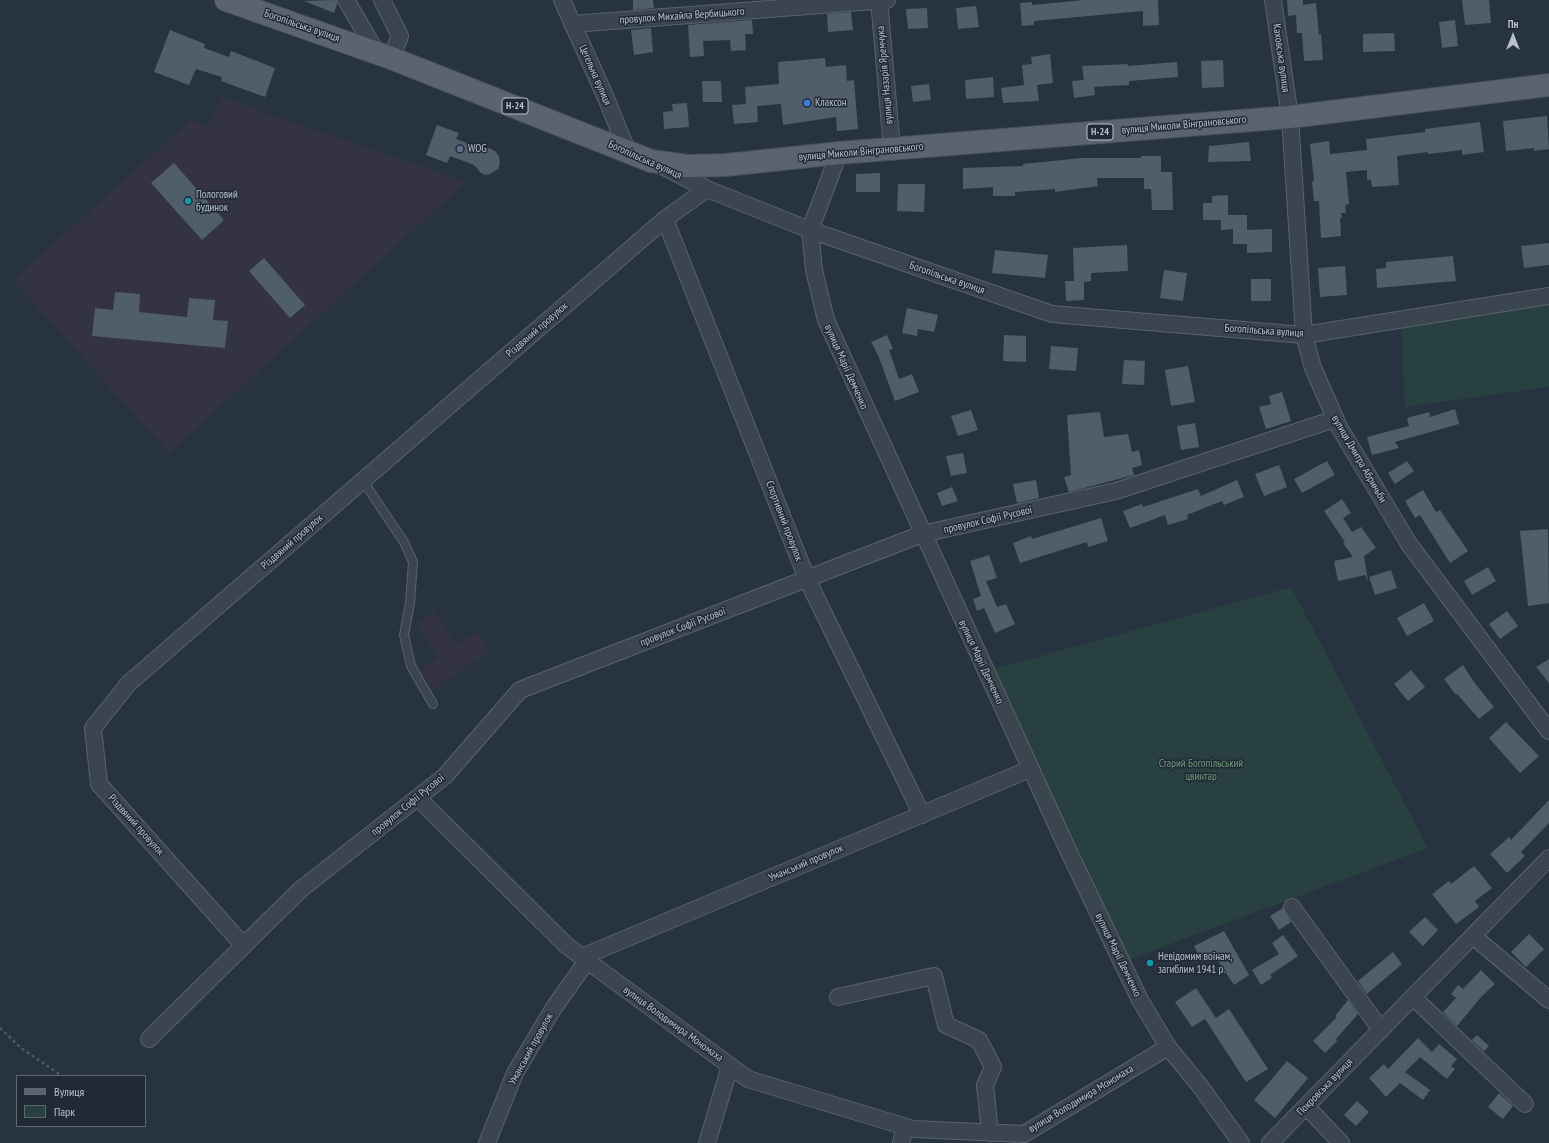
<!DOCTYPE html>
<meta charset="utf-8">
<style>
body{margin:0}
#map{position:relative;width:1549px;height:1143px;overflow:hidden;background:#273340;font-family:"PT Sans Narrow",sans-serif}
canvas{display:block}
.legend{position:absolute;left:16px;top:1075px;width:130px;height:52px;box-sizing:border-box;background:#202a35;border:1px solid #5d6671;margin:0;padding:5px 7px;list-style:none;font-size:12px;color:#b8c0ca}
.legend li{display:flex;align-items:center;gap:8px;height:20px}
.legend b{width:20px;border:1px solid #5d6671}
.north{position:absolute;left:1493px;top:16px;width:40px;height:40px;-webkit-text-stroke:3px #202a35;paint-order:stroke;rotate:0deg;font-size:11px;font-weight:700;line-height:16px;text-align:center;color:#b8c0ca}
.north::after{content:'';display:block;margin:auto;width:14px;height:18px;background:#b8c0ca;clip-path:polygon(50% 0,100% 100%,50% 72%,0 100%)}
</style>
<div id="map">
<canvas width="1549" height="1143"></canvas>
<ul class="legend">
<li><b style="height:5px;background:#5a6470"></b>Вулиця</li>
<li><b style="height:11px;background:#294041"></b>Парк</li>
</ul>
<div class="north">Пн</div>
</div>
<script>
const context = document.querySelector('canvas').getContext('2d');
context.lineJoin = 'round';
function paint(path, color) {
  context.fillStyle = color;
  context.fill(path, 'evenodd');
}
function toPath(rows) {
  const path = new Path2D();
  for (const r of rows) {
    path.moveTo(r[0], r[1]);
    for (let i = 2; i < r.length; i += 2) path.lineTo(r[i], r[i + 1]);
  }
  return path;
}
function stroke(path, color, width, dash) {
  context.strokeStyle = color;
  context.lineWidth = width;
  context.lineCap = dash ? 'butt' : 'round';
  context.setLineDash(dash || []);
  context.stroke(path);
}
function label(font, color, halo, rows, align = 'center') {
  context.font = font + ' "PT Sans Narrow",sans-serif';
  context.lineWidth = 3;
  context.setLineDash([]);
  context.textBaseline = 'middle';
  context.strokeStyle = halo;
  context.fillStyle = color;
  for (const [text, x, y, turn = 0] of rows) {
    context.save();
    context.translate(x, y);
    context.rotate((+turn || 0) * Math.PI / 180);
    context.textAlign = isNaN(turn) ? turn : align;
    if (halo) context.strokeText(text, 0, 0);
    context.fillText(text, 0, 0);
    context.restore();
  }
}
paint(toPath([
 [221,97,466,182,169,453,13,280,191,120,207,127],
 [434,611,456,645,477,632,490,651,433,689,420,671,438,656,415,623]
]), '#343341');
paint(toPath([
 [1549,300,1549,387,1405,407,1401,323],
 [1291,587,1428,848,1122,962,986,671]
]), '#294041');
paint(toPath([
 [337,0,337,4,334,13,304,1],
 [633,0,653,0,654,8,633,10],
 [1084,0,1158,0,1159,25,1143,26,1143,11,1034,21,1034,25,1022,26,1020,3,1032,2,1032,5],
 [1287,0,1303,0,1303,5,1316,3,1319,35,1321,34,1323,60,1304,61,1302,33,1297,33,1296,15,1288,16],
 [1462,0,1489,0,1491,23,1465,25],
 [976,6,979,27,958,29,956,8],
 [927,8,928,28,908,29,906,9],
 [851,12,853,30,828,32,827,14],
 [752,20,753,34,745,34,746,50,731,51,730,40,703,41,704,56,690,57,688,25],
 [1455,20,1458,46,1442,48,1439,22],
 [651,28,653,52,634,55,631,30],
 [170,30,205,44,204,48,229,57,231,51,275,68,265,97,221,81,222,77,196,69,189,85,154,72],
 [1394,33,1395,51,1363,52,1363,34],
 [1050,54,1053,83,1037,85,1039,101,1003,103,1001,88,1024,85,1022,65,1032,64,1031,57],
 [825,58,826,67,846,65,847,81,854,80,858,129,837,131,836,117,783,125,781,104,757,106,758,122,734,124,732,105,746,104,745,87,779,84,778,62],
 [1223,60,1224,87,1202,88,1201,61],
 [1177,62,1178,77,1129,81,1129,85,1094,87,1095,95,1074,98,1072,81,1084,80,1082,66,1128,64,1128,66],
 [993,77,994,97,966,99,965,80],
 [702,81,721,81,722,102,703,102],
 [929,84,931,100,913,102,911,86],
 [687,103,689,127,664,129,663,112,673,111,672,104],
 [1547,116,1549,149,1534,151,1534,148,1506,151,1503,121],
 [1480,122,1484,152,1462,155,1462,150,1428,154,1428,152,1397,156,1399,185,1372,187,1371,180,1367,180,1367,170,1346,172,1349,204,1345,205,1346,213,1341,213,1342,218,1340,218,1341,236,1321,238,1319,201,1314,201,1312,181,1314,181,1310,144,1329,141,1330,154,1367,150,1366,139,1425,132,1425,129],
 [437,125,459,133,456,139,480,148,489,148,495,151,499,156,500,163,498,169,490,174,485,175,481,173,474,165,450,156,447,163,426,155],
 [1249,142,1251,161,1208,162,1209,146],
 [1141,156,1161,156,1161,172,1172,172,1173,210,1152,210,1151,189,1144,189,1144,178,1097,178,1098,186,1055,192,1055,189,1015,192,1015,196,993,196,993,187,963,189,963,168,1023,166,1023,164,1082,158,1141,158],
 [174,163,224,220,202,240,151,183],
 [880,173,880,192,856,192,856,174],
 [898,184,925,184,924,212,897,211],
 [1228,195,1228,215,1247,215,1247,230,1272,229,1272,252,1247,253,1247,244,1233,244,1233,229,1221,230,1221,220,1203,220,1203,203,1212,203,1212,196],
 [1549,243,1549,265,1524,268,1521,246],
 [1127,245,1128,271,1091,273,1091,281,1084,282,1084,300,1066,301,1065,281,1074,281,1073,248],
 [995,250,1048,255,1045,278,992,273],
 [1453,256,1456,281,1377,288,1376,269,1386,268,1386,262],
 [264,258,305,305,290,318,249,271],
 [1345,266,1347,295,1320,297,1318,268],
 [1164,270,1187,273,1183,301,1160,298],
 [1251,279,1271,279,1271,301,1251,301],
 [115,292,140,294,139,312,187,317,189,298,215,300,213,320,228,321,225,348,92,336,95,308,113,310],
 [907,308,938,315,934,332,918,329,917,336,902,333],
 [887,335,893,349,889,350,899,379,912,374,919,392,895,401,878,355,871,342],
 [1004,335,1026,336,1026,362,1003,361],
 [1051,346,1078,348,1076,371,1049,369],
 [1124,360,1145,361,1144,385,1122,384],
 [1188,366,1195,402,1171,406,1165,370],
 [1282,392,1291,421,1266,429,1259,407,1271,404,1269,396],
 [1455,409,1459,424,1395,442,1399,448,1372,455,1367,437,1409,426,1407,418,1429,412,1430,417],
 [971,410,978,430,958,436,951,416],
 [1100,412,1104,437,1128,434,1132,452,1139,450,1142,465,1132,468,1134,475,1069,492,1064,477,1071,475,1067,415],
 [1195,423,1199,447,1181,450,1177,426],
 [963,453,967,473,951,476,946,456],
 [1327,461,1335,475,1302,493,1294,479],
 [1407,461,1414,471,1395,484,1388,473],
 [1279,465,1287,487,1264,496,1255,474],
 [1036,480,1039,498,1017,503,1013,484],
 [1237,480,1244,497,1224,505,1222,501,1187,515,1188,519,1168,525,1165,515,1130,528,1123,511,1142,504,1143,507,1198,489,1201,496],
 [952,487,958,501,942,506,937,493],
 [1423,490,1436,512,1440,510,1468,551,1450,563,1420,515,1415,518,1405,501],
 [1342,499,1351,513,1343,518,1352,532,1361,527,1376,548,1364,556,1368,581,1365,575,1338,581,1334,561,1353,557,1343,543,1345,542,1324,511],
 [1101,518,1108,541,1088,547,1087,542,1020,563,1013,543,1031,536,1032,539],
 [1548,529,1549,603,1528,606,1520,531],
 [989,555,997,578,986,581,997,607,1006,604,1015,624,995,633,984,608,977,611,973,599,981,596,970,561],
 [1488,567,1496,581,1472,595,1464,581],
 [1391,570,1397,588,1375,595,1369,577],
 [1424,603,1434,621,1407,636,1397,618],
 [1507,611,1518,626,1500,639,1489,624],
 [1549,659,1549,683,1536,667],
 [1463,665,1474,682,1494,707,1479,719,1457,694,1456,695,1444,679],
 [1411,670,1425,687,1408,701,1394,684],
 [1506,722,1539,756,1520,773,1489,738],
 [1549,800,1549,823,1521,852,1525,856,1507,873,1490,854,1509,837,1511,840],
 [1474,866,1492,888,1475,901,1479,907,1456,924,1432,894,1449,881,1451,884],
 [1283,908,1291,922,1279,930,1270,916],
 [1425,917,1438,930,1423,946,1409,932],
 [1224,931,1249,975,1234,985,1214,955,1202,961,1194,946],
 [1529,934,1544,949,1526,967,1511,952],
 [1283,935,1298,956,1270,975,1272,978,1261,985,1252,970,1279,954,1272,943],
 [1393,952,1402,964,1367,994,1358,981],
 [1481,970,1495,984,1482,996,1457,1026,1443,1012,1456,998,1451,994,1458,985,1463,989],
 [1196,988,1216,1018,1229,1009,1268,1069,1246,1082,1205,1019,1192,1027,1175,1002],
 [1348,1000,1358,1014,1336,1039,1337,1041,1325,1053,1313,1041,1337,1017,1335,1016],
 [1477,1035,1489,1046,1484,1051,1472,1040],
 [1418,1038,1432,1052,1439,1044,1457,1059,1451,1066,1455,1069,1447,1079,1420,1057,1405,1072,1430,1090,1423,1100,1400,1083,1386,1097,1369,1078,1384,1064,1388,1069],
 [1287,1061,1308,1078,1275,1118,1254,1100],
 [1499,1093,1513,1106,1503,1119,1488,1107],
 [1357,1101,1369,1112,1356,1126,1344,1115]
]), '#505e6b');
const lane = toPath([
 [363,481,404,542,413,562,410,603,404,635,411,666,433,704]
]);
const street = toPath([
 [346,0,377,53],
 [382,0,400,36,391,58],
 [562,0,606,98,627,150],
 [879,0,892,149],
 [1273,0,1290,117,1304,335,1313,368,1339,427,1409,544,1549,731],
 [572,24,887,0],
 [839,153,810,230,814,270,826,320,1067,848,1140,1000,1168,1047,1200,1086,1241,1143],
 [664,167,707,189,810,230,1052,314,1304,335,1549,296],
 [665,219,807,579,922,815],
 [418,798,567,946,748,1079,913,1129,1024,1134,1168,1047],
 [1292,907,1381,1030],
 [1473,936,1549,1000],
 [244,946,99,784,93,728,129,683,665,219,707,189],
 [582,957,1030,769],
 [838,997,934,976,946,1025,979,1040,993,1067,985,1085,990,1133],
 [1413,997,1525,1104],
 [149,1039,300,890,445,776,520,690,922,534,1116,491,1335,419],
 [1306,1106,1341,1143],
 [487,1143,515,1073,553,1009,587,961],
 [707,1143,730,1066],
 [901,1143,905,1127],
 [1270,1143,1549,858]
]);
const primary = toPath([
 [226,0,391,58,651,161,687,166,726,165,839,153,1290,117,1549,85]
]);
stroke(lane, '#59636d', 10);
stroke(street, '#59636d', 18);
stroke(primary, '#454e59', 24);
stroke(toPath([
 [0,1028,21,1048,62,1076]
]), '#475d5e', 2.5, [3, 3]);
stroke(lane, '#3b4550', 8);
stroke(street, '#3b4550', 16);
stroke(primary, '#5a6470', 22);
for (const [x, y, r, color] of [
 [807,103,4,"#3f7fe0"],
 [460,149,4,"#5c6f8a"],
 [188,201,4,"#0f9aa8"],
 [1150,963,4,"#0f9aa8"]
]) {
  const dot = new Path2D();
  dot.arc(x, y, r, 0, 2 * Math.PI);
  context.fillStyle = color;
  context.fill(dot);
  stroke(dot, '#202a35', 1.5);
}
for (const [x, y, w] of [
 [515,106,26],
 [1100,132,26]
]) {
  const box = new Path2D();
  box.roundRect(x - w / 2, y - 8, w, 16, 3);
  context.fillStyle = '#202a35';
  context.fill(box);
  stroke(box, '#b8c0ca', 1);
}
label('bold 10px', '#b8c0ca', null, [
 ["Н-24",515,106],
 ["Н-24",1100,132]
]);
label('11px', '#b8c0ca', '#202a35', [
 ["провулок Михайла Вербицького",682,16,-4],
 ["Богопільська вулиця",302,26,19],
 ["Каховська вулиця",1281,58,82],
 ["Цегельна вулиця",595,75,66],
 ["вулиця Назарія Яремчука",885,75,-95],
 ["вулиця Миколи Вінграновського",1184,125,-5],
 ["вулиця Миколи Вінграновського",861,152,-5],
 ["Богопільська вулиця",645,160,24],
 ["Богопільська вулиця",947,278,19],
 ["Різдвяний провулок",537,330,-41],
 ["Богопільська вулиця",1264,331,4],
 ["вулиця Марії Демченко",846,367,66],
 ["вулиця Дмитра Абриньби",1359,459,60],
 ["провулок Софії Русової",988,520,-13],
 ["Спортивний провулок",784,521,69],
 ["Різдвяний провулок",292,542,-41],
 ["провулок Софії Русової",683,627,-21],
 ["вулиця Марії Демченко",981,662,65],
 ["провулок Софії Русової",408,805,-39],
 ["Різдвяний провулок",136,825,48],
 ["Уманський провулок",806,863,-23],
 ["вулиця Марії Демченко",1118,955,64],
 ["вулиця Володимира Мономаха",673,1024,36],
 ["Уманський провулок",531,1049,-61],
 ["Покровська вулиця",1325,1087,-46],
 ["вулиця Володимира Мономаха",1081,1099,-31]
]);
label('11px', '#b8c0ca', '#202a35', [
 ["Клаксон",815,103],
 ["WOG",468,149],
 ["Пологовий",196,195],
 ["будинок",196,208],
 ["Невідомим воїнам,",1158,957],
 ["загиблим 1941 р.",1158,970]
], 'left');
label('11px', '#709a78', '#202a35', [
 ["Старий Богопільський",1201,764],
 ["цвинтар",1201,777]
]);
</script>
